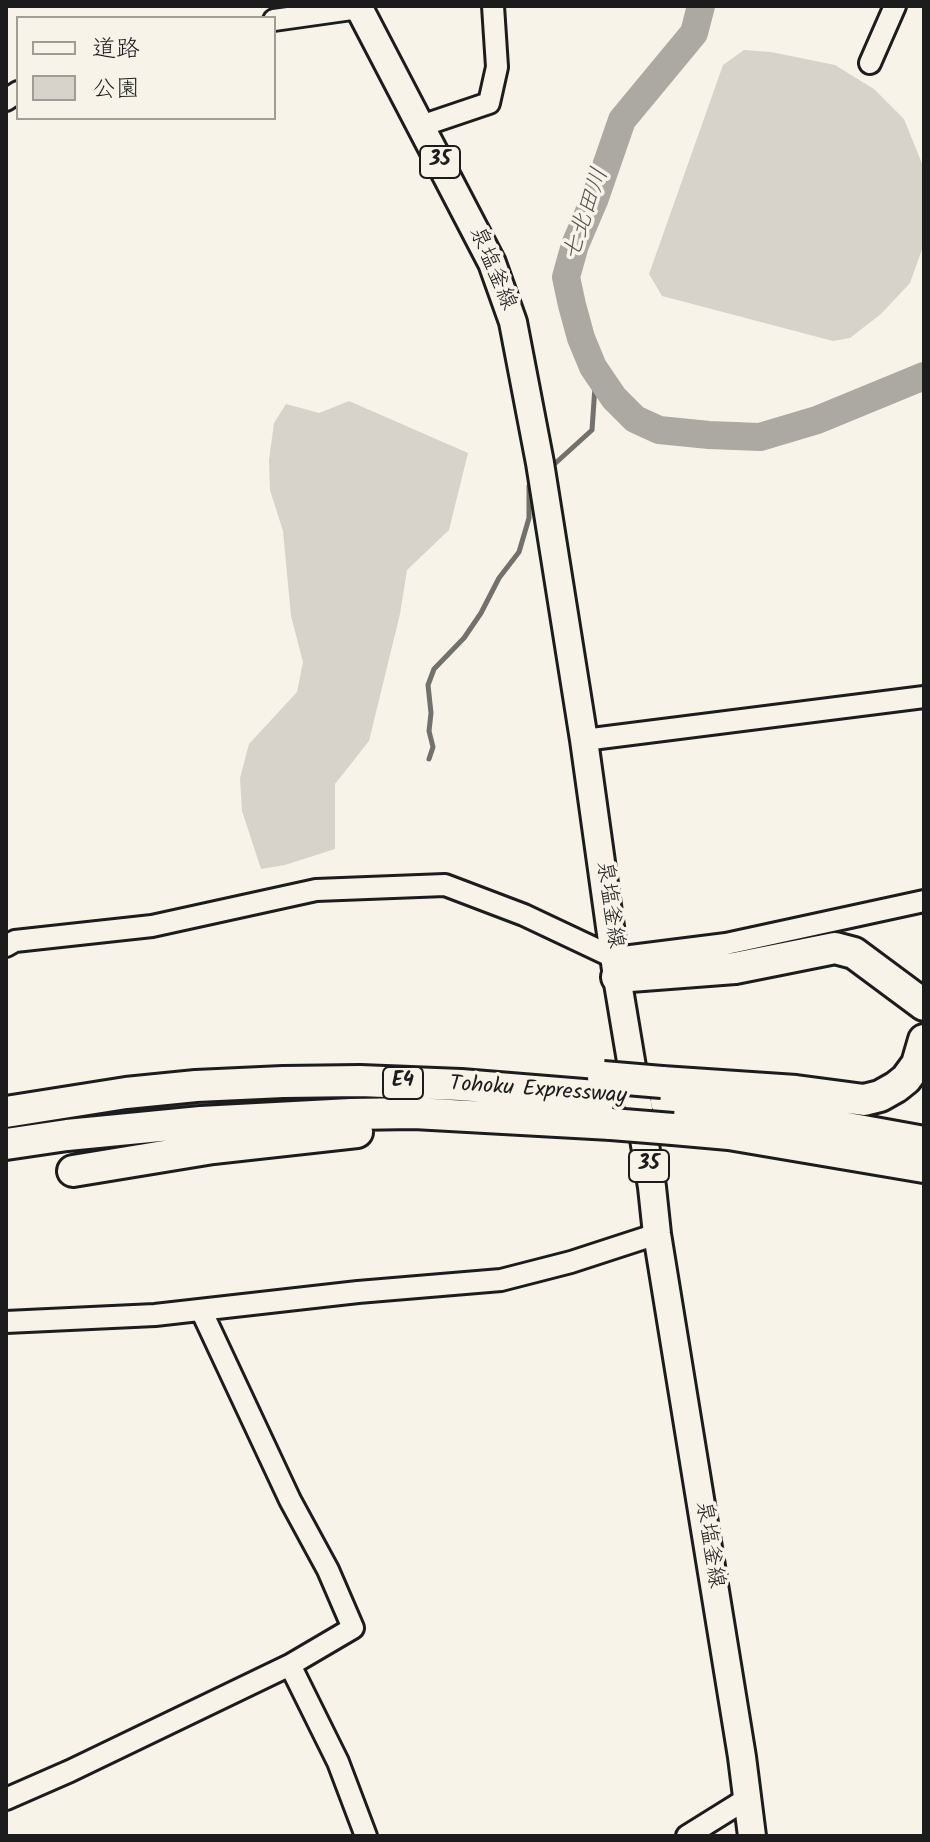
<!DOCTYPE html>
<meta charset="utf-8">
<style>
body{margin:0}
#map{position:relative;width:930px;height:1842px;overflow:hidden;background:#f7f3e8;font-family:Kalam,"Klee One",sans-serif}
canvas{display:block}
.frame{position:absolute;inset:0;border:8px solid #1c1c1c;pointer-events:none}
.legend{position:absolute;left:16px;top:16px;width:260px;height:104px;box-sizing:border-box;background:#f7f3e8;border:2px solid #9f9d96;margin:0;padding:10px 14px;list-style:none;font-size:24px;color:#1c1c1c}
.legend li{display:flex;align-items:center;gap:16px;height:40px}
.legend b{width:40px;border:2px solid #9f9d96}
</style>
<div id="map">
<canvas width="930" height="1842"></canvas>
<div class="frame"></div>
<ul class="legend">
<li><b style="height:10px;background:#f7f3e8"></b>道路</li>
<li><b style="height:22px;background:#d7d3cb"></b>公園</li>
</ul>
</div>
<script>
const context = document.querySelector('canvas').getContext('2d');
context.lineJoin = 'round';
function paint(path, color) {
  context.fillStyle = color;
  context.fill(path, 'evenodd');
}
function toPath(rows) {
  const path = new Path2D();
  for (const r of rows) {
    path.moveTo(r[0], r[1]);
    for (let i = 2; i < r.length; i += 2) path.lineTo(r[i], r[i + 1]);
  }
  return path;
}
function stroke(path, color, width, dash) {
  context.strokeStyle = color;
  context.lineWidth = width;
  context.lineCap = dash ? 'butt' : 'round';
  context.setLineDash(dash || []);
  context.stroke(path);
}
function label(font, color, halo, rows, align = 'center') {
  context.font = font + ' Kalam,"Klee One",sans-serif';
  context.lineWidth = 7;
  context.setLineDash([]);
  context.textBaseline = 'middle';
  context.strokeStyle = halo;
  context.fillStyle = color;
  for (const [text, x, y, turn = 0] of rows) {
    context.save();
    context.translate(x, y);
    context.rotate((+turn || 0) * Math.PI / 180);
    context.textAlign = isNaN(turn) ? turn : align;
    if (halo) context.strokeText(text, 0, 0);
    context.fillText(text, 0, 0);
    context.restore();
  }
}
paint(toPath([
 [744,50,771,52,835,65,874,89,904,119,923,166,924,244,910,283,881,314,850,338,833,341,662,296,649,274,723,65],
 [349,401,468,453,449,530,407,570,400,614,369,741,335,784,335,849,285,865,261,869,242,811,240,778,249,744,297,692,303,662,291,616,283,531,270,490,269,460,274,423,286,404,319,413]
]), '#d7d3cb');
stroke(toPath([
 [549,469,592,430,596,372],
 [429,759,433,747,429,731,431,713,428,685,434,669,464,638,481,613,499,578,519,552,529,518,529,486,535,480]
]), '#72716c', 5);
stroke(toPath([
 [701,6,694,33,622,120,595,198,575,245,566,277,572,305,581,338,593,367,614,398,635,419,659,430,709,435,760,437,817,420,924,376]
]), '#aca9a2', 28);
const minor = toPath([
 [274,20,359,8],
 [870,63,895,6],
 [6,100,18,92],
 [421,126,489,103,497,67,493,6],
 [584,740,924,697],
 [6,946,15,941,152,926,316,890,445,885,524,915,615,958,726,944,924,901],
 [6,1322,155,1315,358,1292,501,1280,571,1262,657,1234],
 [290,1665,338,1762,366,1836],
 [6,1799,70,1771,290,1665,353,1628,328,1570,290,1500,201,1310],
 [687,1836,748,1798]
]);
const major = toPath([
 [358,6,492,263,513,322,540,463,584,740,617,977,652,1187,657,1234,742,1757,752,1836]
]);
const highway = toPath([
 [617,977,735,968,835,948,854,953,924,1005],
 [662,1082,796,1091,864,1100,880,1096,896,1087,906,1079,917,1064,924,1040],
 [666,1102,814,1122,924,1142],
 [6,1112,126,1093,196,1086,283,1082,360,1081,461,1085,608,1097],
 [673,1129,729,1134,924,1167],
 [6,1144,67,1135,201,1122,351,1114,414,1113,611,1124],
 [73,1171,213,1148,357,1132]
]);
stroke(minor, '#1c1c1c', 26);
stroke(major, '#1c1c1c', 32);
stroke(highway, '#1c1c1c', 36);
stroke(minor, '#f7f3e8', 20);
stroke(major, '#f7f3e8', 26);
stroke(highway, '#f7f3e8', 30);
const highwayBridge = toPath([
 [603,1077,662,1082],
 [611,1124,673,1129]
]);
stroke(highwayBridge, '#1c1c1c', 36, []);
stroke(highwayBridge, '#f7f3e8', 30);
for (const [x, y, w] of [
 [440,162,40],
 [403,1083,40],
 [649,1166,40]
]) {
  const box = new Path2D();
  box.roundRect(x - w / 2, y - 16, w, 32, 6);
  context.fillStyle = '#f7f3e8';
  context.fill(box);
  stroke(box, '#1c1c1c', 2);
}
label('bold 20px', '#1c1c1c', null, [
 ["35",440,162],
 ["E4",403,1083],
 ["35",649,1166]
]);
label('22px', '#1c1c1c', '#f7f3e8', [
 ["泉塩釜線",491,269,67],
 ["泉塩釜線",608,905,82],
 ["Tohoku Expressway",538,1092,4],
 ["泉塩釜線",708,1545,81]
]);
label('italic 24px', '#565452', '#f7f3e8', [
 ["七北田川",588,215,-71]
]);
</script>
